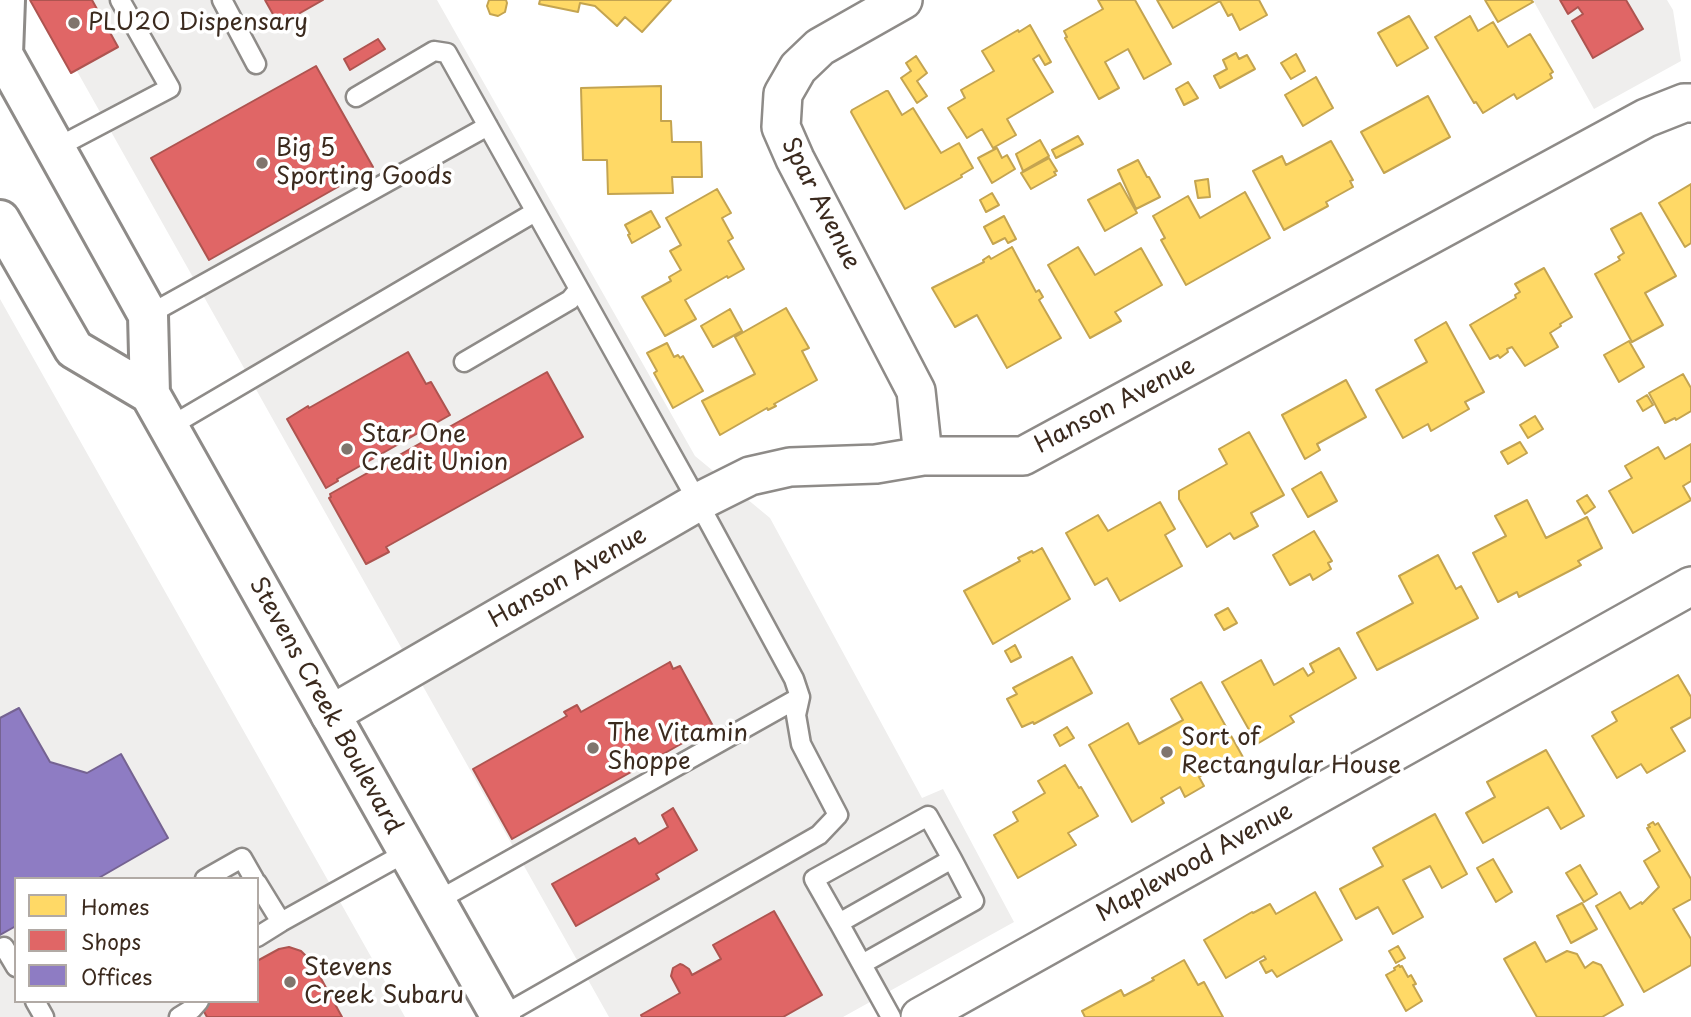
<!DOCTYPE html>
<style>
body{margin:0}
#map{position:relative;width:1691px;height:1017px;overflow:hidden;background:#fff;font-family:"Playpen Sans",sans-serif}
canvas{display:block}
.legend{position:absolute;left:14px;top:877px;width:245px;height:126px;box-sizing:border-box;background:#fff;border:2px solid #b1aaa5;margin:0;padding:9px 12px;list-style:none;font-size:21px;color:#3b2a1e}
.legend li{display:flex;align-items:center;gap:14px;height:35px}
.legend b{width:35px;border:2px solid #b1aaa5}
</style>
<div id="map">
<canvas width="1691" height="1017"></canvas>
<ul class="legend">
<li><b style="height:19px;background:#ffd966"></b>Homes</li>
<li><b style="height:19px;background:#e06666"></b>Shops</li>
<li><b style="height:19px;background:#8e7cc3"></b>Offices</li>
</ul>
</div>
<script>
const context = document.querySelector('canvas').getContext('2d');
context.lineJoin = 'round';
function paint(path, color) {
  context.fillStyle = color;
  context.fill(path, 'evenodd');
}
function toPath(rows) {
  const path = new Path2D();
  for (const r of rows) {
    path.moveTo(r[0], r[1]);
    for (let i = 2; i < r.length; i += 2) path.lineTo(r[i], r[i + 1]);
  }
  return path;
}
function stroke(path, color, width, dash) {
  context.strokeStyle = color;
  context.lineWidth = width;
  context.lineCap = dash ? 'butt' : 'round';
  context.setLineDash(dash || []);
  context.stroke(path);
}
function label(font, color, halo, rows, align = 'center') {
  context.font = font + ' "Playpen Sans",sans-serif';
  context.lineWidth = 7;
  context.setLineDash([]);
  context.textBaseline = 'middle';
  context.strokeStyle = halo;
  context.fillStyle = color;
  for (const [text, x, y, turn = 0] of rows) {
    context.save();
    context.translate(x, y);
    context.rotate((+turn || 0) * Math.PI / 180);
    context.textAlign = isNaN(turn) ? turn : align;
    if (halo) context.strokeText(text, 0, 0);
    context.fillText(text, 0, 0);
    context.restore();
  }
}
paint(toPath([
 [37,0,437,0,695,456,770,518,922,798,943,789,1014,922,843,1017,609,1017],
 [1533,0,1667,0,1673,10,1681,61,1594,109],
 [0,299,405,1017,0,1017],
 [16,879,257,879,257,1001,16,1001]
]), '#efeeed');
const homes = toPath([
 [489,0,506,0,507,3,505,12,498,16,490,14,487,6,489,0],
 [540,0,671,0,642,32,625,17,617,26,595,6,580,3,578,12,539,4,540,0],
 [1098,0,1135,0,1171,64,1144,79,1128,49,1105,62,1119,88,1099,99,1065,38,1067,37,1064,31,1103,9,1098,0],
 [1157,0,1259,0,1267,15,1240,30,1232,14,1228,16,1220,1,1173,28,1157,0],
 [1485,0,1531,0,1533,2,1498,22,1485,0],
 [1409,16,1428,48,1397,66,1378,33,1409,16],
 [1470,16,1478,31,1493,22,1508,47,1530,34,1553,72,1550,74,1552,78,1517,99,1514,94,1483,113,1476,102,1474,103,1435,37,1470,16],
 [1030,25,1051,62,1045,65,1039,55,1033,59,1053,92,1007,119,1016,135,993,148,982,129,967,138,948,108,965,98,961,90,994,71,982,51,1018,30,1019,32,1030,25],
 [1236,53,1239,59,1247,55,1255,69,1220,88,1214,76,1227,69,1223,60,1236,53],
 [1296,54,1305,71,1291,79,1281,63,1296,54],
 [916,56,927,73,917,81,927,96,917,103,901,78,911,71,906,63,916,56],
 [1316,77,1333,108,1303,126,1285,95,1316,77],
 [1188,82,1198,98,1184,105,1176,89,1188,82],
 [661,86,661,121,671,121,672,142,701,142,702,177,672,177,673,193,608,194,607,160,583,160,581,88,661,86],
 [886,91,888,91,902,115,913,108,941,153,959,143,973,168,961,175,962,177,905,209,851,112,852,110,886,91],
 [1428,96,1450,137,1384,173,1361,132,1428,96],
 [1078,136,1083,144,1056,158,1052,150,1078,136],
 [1040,140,1049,156,1023,171,1016,154,1040,140],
 [1331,141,1353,180,1350,181,1353,187,1326,202,1328,206,1284,230,1253,171,1282,156,1286,165,1331,141],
 [997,148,1002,158,1007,155,1015,169,992,183,978,158,997,148],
 [1049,158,1057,171,1054,172,1056,175,1031,189,1021,173,1049,158],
 [1138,160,1147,177,1149,177,1160,197,1136,209,1118,170,1138,160],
 [1208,179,1210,197,1198,198,1195,181,1208,179],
 [1120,183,1137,213,1105,231,1088,200,1120,183],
 [1691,184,1691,243,1685,247,1659,203,1691,184],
 [717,189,731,213,722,218,733,238,728,241,744,269,728,278,727,276,685,300,696,319,665,336,642,297,671,281,669,277,681,270,670,251,681,245,666,218,717,189],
 [1245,192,1270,238,1186,285,1161,240,1165,238,1153,216,1188,196,1200,218,1245,192],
 [992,193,999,205,986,212,980,200,992,193],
 [651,211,660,227,632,243,628,235,630,234,625,225,651,211],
 [1641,213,1676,276,1645,293,1663,325,1632,342,1595,274,1620,260,1618,257,1624,253,1611,229,1641,213],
 [1004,216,1016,239,1008,243,1005,238,993,244,984,227,1004,216],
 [1012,247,1036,292,1039,290,1043,297,1039,300,1061,338,1007,368,977,315,955,327,932,288,984,262,983,260,989,256,991,259,1012,247],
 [1078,247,1095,275,1141,248,1162,285,1115,312,1121,321,1090,338,1048,265,1078,247],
 [1544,268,1572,317,1560,324,1561,326,1550,333,1558,347,1525,366,1512,347,1507,349,1508,352,1500,358,1498,355,1490,359,1470,325,1516,298,1515,295,1520,292,1515,284,1544,268],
 [786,308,809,348,802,351,817,380,774,404,776,406,768,410,767,408,720,435,702,401,755,374,735,337,786,308],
 [730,309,742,331,713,347,701,326,730,309],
 [1446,322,1484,392,1465,402,1469,409,1431,431,1428,424,1403,438,1376,390,1427,362,1415,340,1446,322],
 [1629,341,1644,367,1619,382,1604,355,1629,341],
 [667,343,674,357,678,355,680,358,683,356,703,391,673,408,654,373,657,371,647,353,667,343],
 [1683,374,1691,388,1691,411,1676,420,1675,418,1665,423,1649,393,1683,374],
 [1346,380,1366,417,1317,444,1320,450,1305,459,1282,415,1346,380],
 [1647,395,1653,405,1643,411,1637,401,1647,395],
 [1535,416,1543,429,1528,438,1520,425,1535,416],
 [1249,432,1284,495,1251,513,1258,526,1234,539,1230,533,1207,547,1179,499,1179,491,1227,464,1219,449,1249,432],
 [1520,442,1527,453,1508,464,1501,452,1520,442],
 [1691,444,1691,481,1683,486,1691,500,1633,533,1609,491,1632,478,1625,466,1658,447,1665,459,1691,444],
 [1321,472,1337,501,1308,517,1292,489,1321,472],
 [1587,495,1595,507,1585,514,1577,501,1587,495],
 [1527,500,1546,538,1587,517,1602,548,1578,561,1581,565,1519,597,1517,592,1498,602,1473,553,1506,536,1495,516,1527,500],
 [1160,502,1175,529,1165,535,1182,566,1120,601,1107,578,1095,585,1066,533,1098,515,1108,531,1160,502],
 [1314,531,1332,561,1328,563,1331,569,1313,580,1310,574,1290,585,1273,555,1314,531],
 [1042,548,1070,599,993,644,964,591,1020,561,1018,558,1032,551,1033,553,1042,548],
 [1438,555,1456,589,1461,586,1478,618,1377,670,1357,633,1413,603,1399,576,1438,555],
 [1228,608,1237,623,1224,630,1215,615,1228,608],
 [1015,645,1021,657,1011,662,1005,651,1015,645],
 [1339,648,1356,678,1290,716,1294,722,1257,744,1222,682,1261,660,1274,685,1303,668,1308,676,1314,672,1310,664,1339,648],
 [1072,657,1092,693,1034,724,1033,722,1022,727,1007,699,1017,694,1013,688,1072,657],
 [1678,675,1691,697,1691,717,1671,728,1685,751,1647,773,1641,764,1617,778,1592,736,1617,721,1612,712,1678,675],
 [1201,682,1244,759,1216,774,1213,769,1199,777,1204,786,1185,797,1180,787,1161,798,1164,803,1132,822,1089,745,1128,723,1139,744,1183,720,1171,699,1201,682],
 [1067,727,1074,738,1060,746,1054,735,1067,727],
 [1546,750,1584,816,1561,829,1548,807,1483,843,1466,813,1495,797,1487,782,1546,750],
 [1065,765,1079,788,1081,787,1098,816,1068,833,1076,845,1018,878,994,835,1018,821,1013,812,1045,793,1038,781,1065,765],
 [1435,814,1467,874,1442,888,1430,866,1403,880,1423,917,1393,934,1378,907,1356,919,1340,889,1383,866,1373,848,1435,814],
 [1653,822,1655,825,1658,823,1691,879,1691,899,1673,909,1691,939,1691,965,1644,992,1596,906,1620,892,1630,909,1641,902,1642,904,1659,887,1644,861,1660,851,1647,828,1650,827,1648,825,1653,822],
 [1493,859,1512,892,1496,902,1477,868,1493,859],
 [1580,865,1597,894,1584,902,1566,873,1580,865],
 [1315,892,1342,940,1277,977,1272,970,1266,973,1260,962,1266,959,1264,956,1226,978,1204,940,1252,912,1253,913,1270,904,1276,914,1315,892],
 [1582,903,1597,929,1571,943,1557,916,1582,903],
 [1535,942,1546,962,1567,951,1577,954,1585,968,1593,962,1601,965,1623,1005,1602,1017,1537,1017,1504,959,1535,942],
 [1398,946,1405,958,1396,963,1389,951,1398,946],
 [1184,960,1198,985,1204,982,1223,1017,1085,1017,1082,1011,1121,990,1124,996,1154,980,1152,978,1184,960],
 [1399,965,1400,967,1402,966,1408,977,1411,975,1416,984,1413,985,1422,1001,1406,1011,1386,975,1395,970,1394,968,1399,965]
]);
paint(homes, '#ffd966');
stroke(homes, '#c4a450', 2);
const shops = toPath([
 [30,0,92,0,118,47,71,73,30,0],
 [265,0,323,0,279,25,265,0],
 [1560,0,1626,0,1643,29,1593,58,1572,21,1583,14,1578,7,1568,14,1560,0],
 [378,39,385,49,350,70,344,59,378,39],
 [316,66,373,167,209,260,151,158,316,66],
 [408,352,426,384,431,382,450,415,337,479,338,481,326,488,287,419,308,406,309,408,408,352],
 [547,372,583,437,386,547,389,552,366,564,329,498,331,497,330,494,547,372],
 [670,662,673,669,680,666,713,726,512,839,473,769,567,716,564,712,577,705,581,712,670,662],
 [673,808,697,850,656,874,659,879,576,926,552,884,635,838,639,844,668,827,662,815,673,808],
 [774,911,822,995,783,1017,642,1017,641,1015,680,993,671,976,673,968,680,964,683,965,689,969,692,975,721,959,713,945,774,911],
 [289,947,301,951,312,962,342,1017,207,1017,198,1001,257,1001,257,961,279,949,289,947]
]);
paint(shops, '#e06666');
stroke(shops, '#ae5450', 2);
const offices = toPath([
 [19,708,50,762,87,773,121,754,168,838,97,879,16,879,16,926,0,935,0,718,19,708]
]);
paint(offices, '#8e7cc3');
stroke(offices, '#756392', 2);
const lane = toPath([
 [222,0,256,64],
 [356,97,434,51,447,53,579,289,570,300,464,362],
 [56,148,170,88,120,0],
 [148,315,488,126],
 [169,427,535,212],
 [205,879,242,858,254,879],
 [257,883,281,922,407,852],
 [435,902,800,697],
 [839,923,814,879,928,816,952,859],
 [257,937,281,922],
 [4,947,16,967],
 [862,964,974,901,952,859,839,923,891,1017],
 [35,1001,44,1017],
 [179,1017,192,1009,199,1001],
 [500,1017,819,835,838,815,801,744,796,715,800,697,794,679,698,502,579,289]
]);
const street = toPath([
 [903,0,820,47,798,68,783,94,781,127,795,159,916,391,923,456],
 [330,715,698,502,750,476,790,467,876,464,923,456,1023,456,1646,118,1684,103,1691,103],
 [920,1017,1691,586]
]);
const primary = toPath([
 [0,49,148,315,150,394,501,1017],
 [3,54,5,0],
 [0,220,74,349,150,394]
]);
stroke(lane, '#8e8b88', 23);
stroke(street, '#8e8b88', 42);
stroke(primary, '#8e8b88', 44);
stroke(lane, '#fff', 18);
stroke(street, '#fff', 37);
stroke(primary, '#fff', 38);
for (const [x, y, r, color] of [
 [74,23,7,"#80756d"],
 [262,163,7,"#80756d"],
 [347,449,7,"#80756d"],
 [593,748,7,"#80756d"],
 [1167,752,7,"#80756d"],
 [290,982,7,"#80756d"]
]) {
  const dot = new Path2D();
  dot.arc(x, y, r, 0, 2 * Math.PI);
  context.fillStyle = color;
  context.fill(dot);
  stroke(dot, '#fff', 2.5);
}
label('24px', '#3b2a1e', '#fff', [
 ["PLU2O Dispensary",88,23],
 ["Big 5",276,149],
 ["Sporting Goods",276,177],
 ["Star One",361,435],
 ["Credit Union",361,463],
 ["The Vitamin",607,734],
 ["Shoppe",607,762],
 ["Sort of",1181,738],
 ["Rectangular House",1181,766],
 ["Stevens",304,968],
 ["Creek Subaru",304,996]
], 'left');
label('24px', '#3b2a1e', '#fff', [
 ["Spar Avenue",820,204,63],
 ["Hanson Avenue",1115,406,-28],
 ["Hanson Avenue",568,578,-30],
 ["Stevens Creek Boulevard",325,706,61],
 ["Maplewood Avenue",1195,863,-29]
]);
</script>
